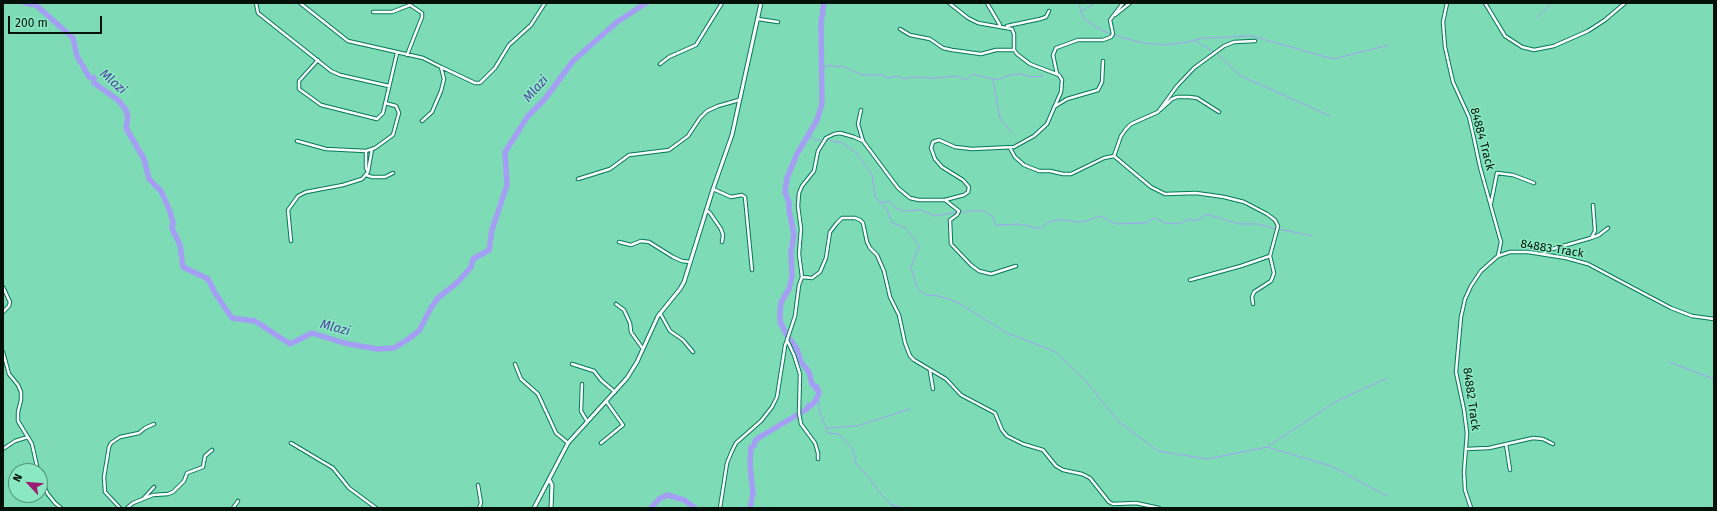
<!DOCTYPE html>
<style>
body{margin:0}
#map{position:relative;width:1717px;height:511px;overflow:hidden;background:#7ddcb6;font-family:"Fira Sans",sans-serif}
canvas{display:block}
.frame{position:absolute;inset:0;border:4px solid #001109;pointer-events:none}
.north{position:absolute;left:8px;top:463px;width:40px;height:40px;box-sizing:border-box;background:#8ae9c2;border:1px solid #539378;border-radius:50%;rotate:296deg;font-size:11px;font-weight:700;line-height:16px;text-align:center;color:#001109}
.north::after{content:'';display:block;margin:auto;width:14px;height:18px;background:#9c1c71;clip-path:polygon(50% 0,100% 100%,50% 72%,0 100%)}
.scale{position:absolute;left:8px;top:16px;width:94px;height:18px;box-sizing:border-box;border:2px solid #001109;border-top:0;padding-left:5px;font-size:12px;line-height:14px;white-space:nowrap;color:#001109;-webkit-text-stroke:3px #8ae9c2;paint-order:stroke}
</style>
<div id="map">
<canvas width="1717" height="511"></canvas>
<div class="frame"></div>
<div class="north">N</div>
<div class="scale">200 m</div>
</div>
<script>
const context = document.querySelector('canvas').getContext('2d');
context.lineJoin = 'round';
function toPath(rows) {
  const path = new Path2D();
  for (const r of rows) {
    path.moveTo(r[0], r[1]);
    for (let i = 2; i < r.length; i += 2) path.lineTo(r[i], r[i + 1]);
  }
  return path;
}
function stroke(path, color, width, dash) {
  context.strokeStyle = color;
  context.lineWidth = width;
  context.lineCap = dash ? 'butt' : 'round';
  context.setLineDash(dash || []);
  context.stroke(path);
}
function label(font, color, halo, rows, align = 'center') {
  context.font = font + ' "Fira Sans",sans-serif';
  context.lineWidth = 3;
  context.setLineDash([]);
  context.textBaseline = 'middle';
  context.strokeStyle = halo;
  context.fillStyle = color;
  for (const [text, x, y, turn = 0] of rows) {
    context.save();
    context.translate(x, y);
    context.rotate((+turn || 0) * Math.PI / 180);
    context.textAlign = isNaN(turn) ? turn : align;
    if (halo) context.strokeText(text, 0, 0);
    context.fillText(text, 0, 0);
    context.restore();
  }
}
stroke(toPath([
 [1078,3,1084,19,1098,28,1110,34,1143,43,1167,45,1188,42,1203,38,1252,36,1333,59,1389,45],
 [1082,11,1095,3],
 [1537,17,1552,3],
 [1194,40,1214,52],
 [1216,53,1241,76,1330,116],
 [822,68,831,65,836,67,842,66,862,75,882,75,886,78,898,76,904,79,911,77,934,78,956,76,966,80,972,74,998,80,1009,75,1021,74,1031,77,1043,76],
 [993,80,1000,118,1012,133],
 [808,134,815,140,823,140],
 [827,140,843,143,858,155,872,174,875,197,886,208,892,223,906,228,919,246,911,267,917,287,920,291,926,295,939,296,957,302,1007,333,1054,351,1085,380,1119,422,1158,451,1207,459,1267,447,1331,466,1387,496],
 [880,202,890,202,896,208,903,211,921,210,935,216,951,213,962,213,970,211,984,211,992,216,996,225,1020,224,1037,228,1041,228,1048,222,1056,220,1066,220,1077,222,1087,221,1100,216,1116,224,1145,223,1155,218,1165,223,1180,224,1189,219,1195,221,1198,220,1205,215,1209,215,1239,224,1259,224,1275,229],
 [1279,229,1312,236],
 [1669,362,1714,379],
 [818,396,820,412,828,433,839,434,852,448,856,463,865,473,881,494,890,504,902,508],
 [826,428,857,426,910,409],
 [1268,446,1339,400,1387,378]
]), '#a49ff4', 1);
stroke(toPath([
 [25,3,36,5,73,38,77,56,89,77,94,78,94,83,118,100,126,110,128,118,126,128,144,159,149,179,161,191,169,209,173,222,172,228,180,245,183,267,208,279,215,293,232,318,255,321,290,344,312,333,344,343,377,349,394,348,407,340,419,331,431,308,438,298,458,282,471,267,473,259,489,250,492,230,507,185,505,152,528,116,544,100,573,61,617,22,646,3],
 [787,336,780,321,780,312,781,302,789,289,792,276,791,252,794,235,789,210,789,203,785,192,787,178,797,154,817,120,822,104,821,23,824,3],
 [651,508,659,499,667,495,684,500,695,508],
 [750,508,753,494,750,464,751,447,754,446,755,441,760,437,807,409,809,405,811,406,816,400,819,393,818,390,816,389,817,387,812,384,809,372,801,362,797,349,788,337]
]), '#a49ff4', 5.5);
const minor = toPath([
 [256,3,258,13,331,71,340,75,389,86],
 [300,3,348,41,423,58,441,67,444,79,441,91,432,112,422,121],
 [987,3,1000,25],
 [1447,3,1443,22,1445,47,1453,82,1469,117,1473,134,1480,167,1499,235,1501,242,1498,256],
 [1485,3,1505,36,1522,47,1534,50,1554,46,1588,31,1605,20,1625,3],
 [373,12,392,12,410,5,422,13,422,17,407,55],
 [1115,15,1130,3],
 [758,19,778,22],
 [1007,26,1040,19,1046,17,1049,11],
 [900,29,910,35,930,39,943,48,952,50,981,54,996,50,1014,50],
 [318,60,299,81,299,89,321,105,377,119,383,113,397,53],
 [660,64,669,57,696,45,722,3],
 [441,67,475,83,480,83,495,68,509,45,531,25,545,3],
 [1057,74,1053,55,1056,48,1078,40,1103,40,1111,37,1113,34,1110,20,1123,3],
 [1054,107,1067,99,1098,90,1102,82,1103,61],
 [861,110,858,124,863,141],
 [1160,110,1172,99,1177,97,1189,97,1197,98,1219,112],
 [297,141,326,149,366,151,375,148,393,135,399,113,396,106,385,103],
 [1010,148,1015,157,1024,165,1039,171,1050,171,1063,174,1071,174,1104,158,1114,156,1151,187,1165,194,1196,193,1224,197,1244,202,1267,214,1275,220,1278,226,1270,256,1274,273,1271,281,1254,292,1252,297,1253,304],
 [366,151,366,168,368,172],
 [1114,156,1121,136,1126,129,1131,124,1158,112,1177,86,1194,68,1224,46,1234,42,1255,41],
 [366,175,372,177,385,177,393,173],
 [578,179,610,169,629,155,669,150,688,136,700,118,707,111,718,106,739,100],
 [713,189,731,197,742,195,745,197,752,270],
 [945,200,959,211,957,215,950,220,951,244,971,265,979,271,991,274,1016,266],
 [1491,203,1497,173,1513,175,1534,183],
 [706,210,710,213,721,229,723,235,722,242],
 [1591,238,1599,235,1608,228],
 [291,241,288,210,298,196,306,192,343,185,362,179,368,172,372,149],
 [619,242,631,245,641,241,649,242,673,257,682,261,690,262],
 [1543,254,1549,250,1591,238,1595,231,1593,205],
 [802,277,812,278,820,272,826,258,830,232,837,223,842,218,855,218,860,220,863,223,867,242,870,248,877,255,884,271,890,297,899,315,905,343,910,356,914,360,946,379,961,395,995,413,1002,430,1007,436,1023,444,1043,450,1056,466,1063,470,1082,474,1090,478,1109,502,1113,504,1136,503,1159,508],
 [1190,280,1241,266,1270,256],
 [3,287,10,302,9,306,3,312],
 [616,304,624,310,630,323,631,332,643,349],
 [660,313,670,331,683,340,693,352],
 [787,340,794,355,800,374,799,413,801,424,815,443,818,453,818,459],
 [3,352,9,374,18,385,21,392,21,400,18,412,18,421,32,444,38,471],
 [515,364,521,379,538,394,556,433,568,443],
 [572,364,594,371,601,380,615,392],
 [930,371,933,389],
 [582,384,581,411,587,421],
 [291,443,333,468,349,488,376,508],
 [601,443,623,425,606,401],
 [1506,444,1510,470],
 [3,449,15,441,28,437],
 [1467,449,1489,448,1533,438,1543,439,1553,444],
 [40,475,47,493,55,503,61,508],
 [478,485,481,503,479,508],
 [143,499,153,495,168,494,173,492,184,481,187,473,203,467,205,456,212,450],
 [120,508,105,492,104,477,109,447,111,443,120,437,139,433,145,428,154,424],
 [127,508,133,503,143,499,154,487],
 [233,508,238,501],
 [720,508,727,463,732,451,736,443,761,421,772,407,777,397,785,346,795,316,799,285,802,277,799,254,801,229,798,206,799,193,802,186,814,171,818,151,826,138,834,134,840,133,854,137,863,141,898,188,910,198,919,200,945,200,964,195,968,192,969,187,963,180,942,167,935,159,931,148,933,142,939,140,955,147,972,149,1014,147,1034,136,1047,124,1061,92,1062,80,1059,75,1030,64,1017,54,1014,50,1014,34,1012,29,978,23,968,18,949,3],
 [1471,508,1465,490,1464,472,1467,433,1464,410,1456,372,1461,317,1465,299,1471,286,1481,271,1498,256,1510,252,1528,252,1566,258,1588,264,1671,308,1692,316,1714,319]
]);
const tertiary = toPath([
 [549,479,552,485,551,508],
 [534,508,568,443,627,378,637,362,658,316,680,289,684,282,713,189,732,135,761,3]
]);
stroke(minor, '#007958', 4.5);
stroke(tertiary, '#007958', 5);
stroke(minor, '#fff', 2.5);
stroke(tertiary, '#fff', 3);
label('12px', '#001109', '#8ae9c2', [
 ["84884 Track",1482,139,75],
 ["84883 Track",1552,249,9],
 ["84882 Track",1471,399,82]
]);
label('italic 13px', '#5343a5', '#8ae9c2', [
 ["Mlazi",113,82,41],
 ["Mlazi",536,89,-49],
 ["Mlazi",335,328,15]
]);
</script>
